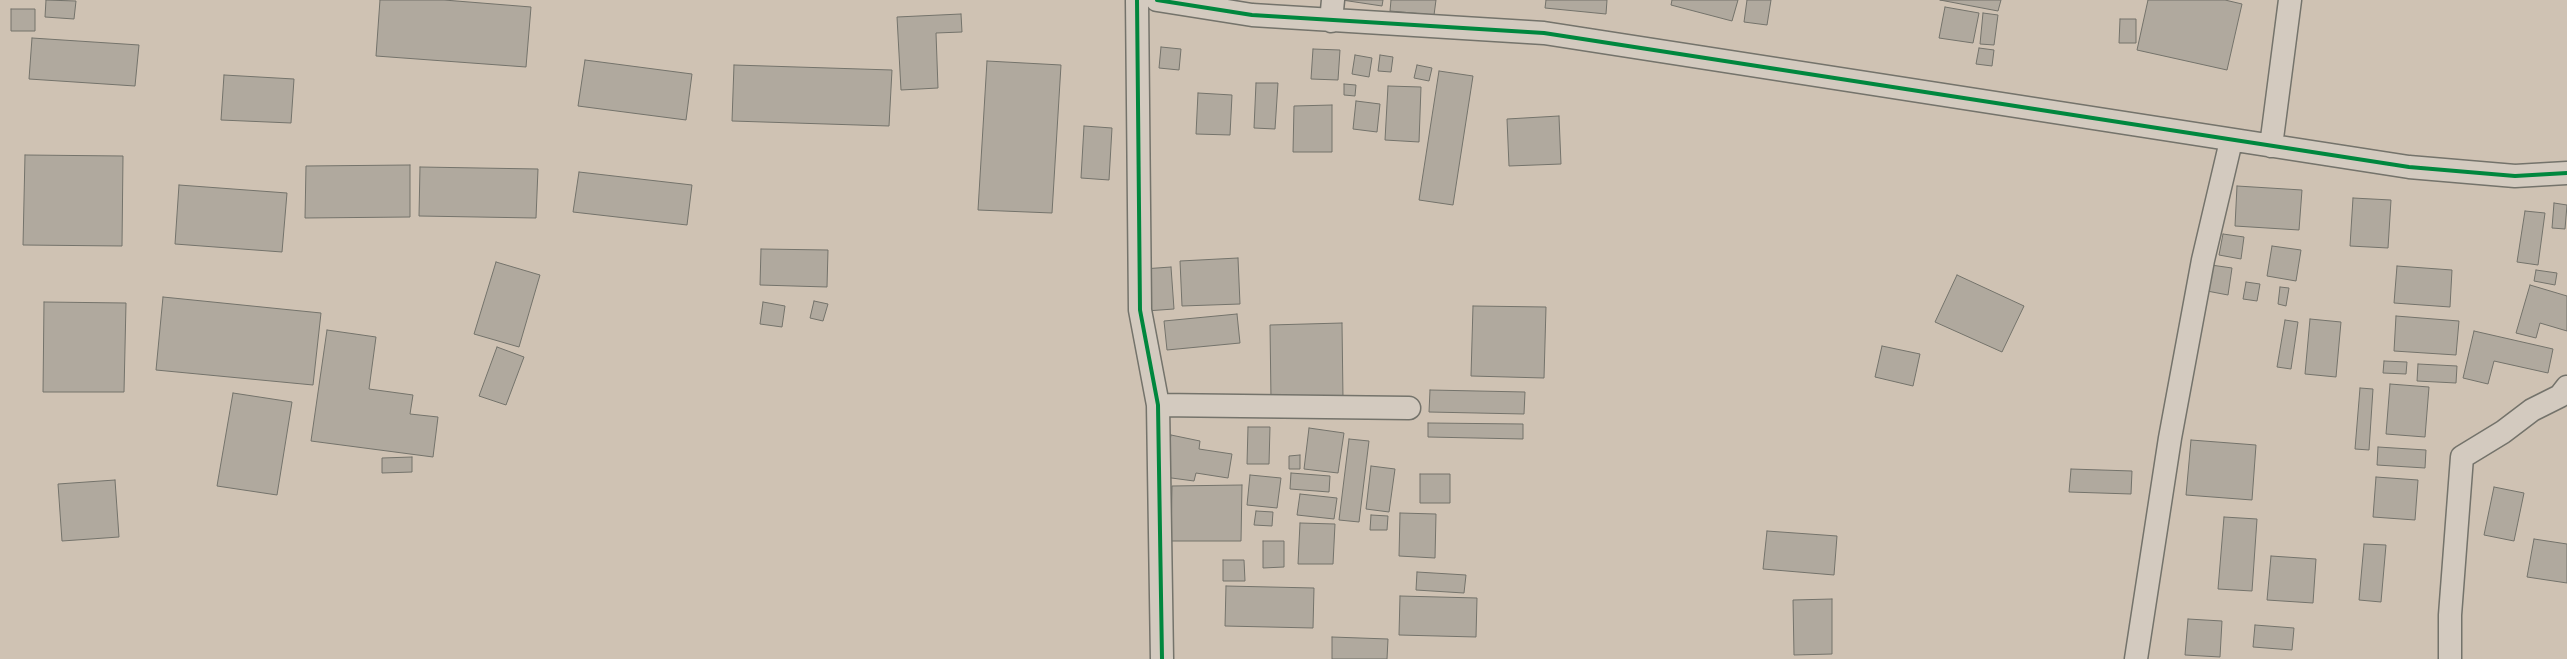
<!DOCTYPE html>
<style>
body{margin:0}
canvas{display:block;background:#cfc2b3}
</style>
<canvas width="2567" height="659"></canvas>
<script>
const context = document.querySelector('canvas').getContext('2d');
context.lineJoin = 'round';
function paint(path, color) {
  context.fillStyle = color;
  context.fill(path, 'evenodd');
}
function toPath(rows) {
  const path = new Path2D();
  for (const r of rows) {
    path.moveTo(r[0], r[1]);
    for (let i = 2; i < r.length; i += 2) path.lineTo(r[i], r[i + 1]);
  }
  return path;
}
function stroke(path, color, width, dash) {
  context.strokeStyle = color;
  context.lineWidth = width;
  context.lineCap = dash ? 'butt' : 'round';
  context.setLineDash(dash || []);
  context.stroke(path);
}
const building = toPath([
 [46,0,76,1,74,19,45,17,46,0],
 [380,0,444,0,531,7,526,67,376,56,380,0],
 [1342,0,1383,0,1382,6,1342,0],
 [1391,0,1436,0,1434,15,1390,11,1391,0],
 [1546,0,1607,0,1606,14,1545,8,1546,0],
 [1672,0,1738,0,1732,21,1671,5,1672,0],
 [1747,0,1771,0,1767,25,1744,22,1747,0],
 [1940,0,2001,0,1998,11,1940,0],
 [2148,0,2225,0,2242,4,2227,70,2137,50,2148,0],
 [1945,7,1979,13,1973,43,1939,38,1945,7],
 [11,9,35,9,35,31,11,31,11,9],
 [1983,13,1998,15,1994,45,1980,44,1983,13],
 [961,14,962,32,936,33,938,88,901,90,897,17,961,14],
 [2120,19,2136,19,2136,43,2119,43,2120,19],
 [32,38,139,45,135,86,29,79,32,38],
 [1161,47,1181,49,1179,70,1159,68,1161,47],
 [1979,48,1994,50,1992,66,1976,64,1979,48],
 [1313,49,1340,50,1338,80,1311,79,1313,49],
 [1355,55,1372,58,1369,77,1352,74,1355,55],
 [1380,55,1393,57,1391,72,1378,71,1380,55],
 [585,60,692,74,686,120,578,106,585,60],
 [987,61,1061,65,1052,213,978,210,987,61],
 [734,65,892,70,889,126,732,121,734,65],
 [1417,65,1432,68,1429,81,1414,78,1417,65],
 [1439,71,1473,76,1453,205,1419,200,1439,71],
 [224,75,294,79,291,123,221,120,224,75],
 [1256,83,1278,83,1275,129,1254,128,1256,83],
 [1344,84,1356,85,1355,96,1344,95,1344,84],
 [1388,86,1421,87,1419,142,1385,140,1388,86],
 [1198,93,1232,95,1230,135,1196,134,1198,93],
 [1356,101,1380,104,1377,132,1353,129,1356,101],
 [1332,105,1332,152,1293,152,1294,106,1332,105],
 [1559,116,1561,164,1509,166,1507,119,1559,116],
 [1084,126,1112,128,1109,180,1081,178,1084,126],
 [25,155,123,156,122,246,23,245,25,155],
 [410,165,410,217,305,218,306,166,410,165],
 [420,167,538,169,536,218,419,216,420,167],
 [579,172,692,185,687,225,573,212,579,172],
 [179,185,287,193,282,252,175,244,179,185],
 [2237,186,2302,190,2299,230,2235,226,2237,186],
 [2353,198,2391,200,2388,248,2350,246,2353,198],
 [2554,203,2567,205,2565,229,2552,228,2554,203],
 [2525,211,2545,213,2538,265,2517,262,2525,211],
 [2223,234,2244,237,2241,259,2219,255,2223,234],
 [2272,246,2301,250,2296,281,2267,276,2272,246],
 [761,249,828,250,827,287,760,285,761,249],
 [1238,258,1240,304,1182,306,1180,261,1238,258],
 [496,262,540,275,519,347,474,334,496,262],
 [2211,265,2232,268,2228,295,2207,291,2211,265],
 [2397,266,2452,270,2450,307,2394,303,2397,266],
 [1171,267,1174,309,1146,311,1143,269,1171,267],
 [2536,270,2557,273,2555,285,2534,281,2536,270],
 [1957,275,2024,306,2002,352,1935,322,1957,275],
 [2246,282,2260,284,2257,301,2243,299,2246,282],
 [2530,285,2567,296,2567,331,2540,323,2536,338,2516,333,2530,285],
 [2280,287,2289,288,2286,306,2278,304,2280,287],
 [163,297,321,313,313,385,156,370,163,297],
 [814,301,828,304,823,321,810,318,814,301],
 [44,302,126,303,124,392,43,392,44,302],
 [763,302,785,306,782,327,760,324,763,302],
 [1473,306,1546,307,1544,378,1471,376,1473,306],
 [1237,314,1240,343,1167,350,1164,321,1237,314],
 [2396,316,2459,321,2456,355,2394,351,2396,316],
 [2310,319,2341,322,2336,377,2305,374,2310,319],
 [2285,320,2298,322,2291,369,2277,367,2285,320],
 [1342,323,1343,398,1271,400,1270,325,1342,323],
 [327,330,376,337,369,389,413,395,410,414,438,417,433,457,311,441,327,330],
 [2474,331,2553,349,2548,373,2494,361,2488,384,2463,378,2474,331],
 [1882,346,1920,354,1913,386,1875,377,1882,346],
 [497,347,524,357,506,405,479,396,497,347],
 [2384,361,2407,362,2406,374,2383,373,2384,361],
 [2418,364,2457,366,2456,383,2417,381,2418,364],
 [2390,384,2429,387,2425,437,2386,434,2390,384],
 [2360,388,2373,389,2369,450,2355,449,2360,388],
 [1430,390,1525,392,1524,414,1429,412,1430,390],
 [233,393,292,402,277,495,217,486,233,393],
 [1428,423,1523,424,1523,439,1428,437,1428,423],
 [1248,427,1270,427,1269,464,1247,464,1248,427],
 [1309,428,1344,433,1338,473,1304,469,1309,428],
 [1171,435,1200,441,1199,449,1232,454,1228,478,1196,473,1194,481,1164,477,1171,435],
 [1349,439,1369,441,1359,522,1339,520,1349,439],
 [2191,440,2256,445,2252,500,2186,495,2191,440],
 [2378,447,2426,450,2425,468,2377,465,2378,447],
 [1300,455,1300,469,1289,469,1289,456,1300,455],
 [412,457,412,472,382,473,382,458,412,457],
 [1371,466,1395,469,1389,512,1366,509,1371,466],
 [2071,469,2132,471,2131,494,2069,492,2071,469],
 [1291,473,1330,476,1329,492,1290,489,1291,473],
 [1420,474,1450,474,1450,503,1420,503,1420,474],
 [1250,475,1281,478,1277,508,1247,505,1250,475],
 [2376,477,2418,480,2415,520,2373,517,2376,477],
 [115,480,119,537,62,541,58,484,115,480],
 [1242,485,1241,541,1171,541,1172,486,1242,485],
 [2494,487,2524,493,2514,541,2484,535,2494,487],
 [1300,494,1337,498,1334,519,1297,515,1300,494],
 [1256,511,1273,512,1272,526,1254,525,1256,511],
 [1400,513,1436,514,1435,558,1399,556,1400,513],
 [1371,515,1388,516,1387,530,1370,530,1371,515],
 [2224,517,2257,519,2252,591,2218,589,2224,517],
 [1300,523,1335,524,1333,564,1298,564,1300,523],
 [1767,531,1837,536,1834,575,1763,569,1767,531],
 [2534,539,2567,544,2567,583,2527,577,2534,539],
 [1263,541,1284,541,1284,567,1263,568,1263,541],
 [2364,544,2386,545,2381,602,2359,600,2364,544],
 [2271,556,2316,559,2313,603,2267,600,2271,556],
 [1223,560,1244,560,1245,581,1223,581,1223,560],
 [1417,572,1466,575,1464,593,1416,590,1417,572],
 [1226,586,1314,588,1313,628,1225,626,1226,586],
 [1400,596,1477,598,1476,637,1399,635,1400,596],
 [1832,599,1832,654,1794,655,1793,600,1832,599],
 [2188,619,2222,621,2220,657,2185,655,2188,619],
 [2255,625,2294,628,2292,650,2253,647,2255,625],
 [1332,637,1388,639,1387,659,1332,659,1332,637]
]);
paint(building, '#b0a99e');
stroke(building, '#74736b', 1);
const minor = toPath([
 [1137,0,1140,310,1158,405,1162,659],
 [1157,0,1252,15,1544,33,2409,167,2515,176,2567,173],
 [1331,21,1333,0],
 [2271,146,2290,0],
 [1158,405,1409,408],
 [2136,659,2170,438,2203,260,2231,141],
 [2450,659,2450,615,2462,457,2503,432,2532,410,2560,396,2567,387]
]);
stroke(minor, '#74736b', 25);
stroke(minor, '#d3cabf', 22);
stroke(toPath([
 [1137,0,1140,310,1158,405,1162,659],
 [1157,0,1252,15,1544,33,2409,167,2515,176,2567,173]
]), '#00873e', 4);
</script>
